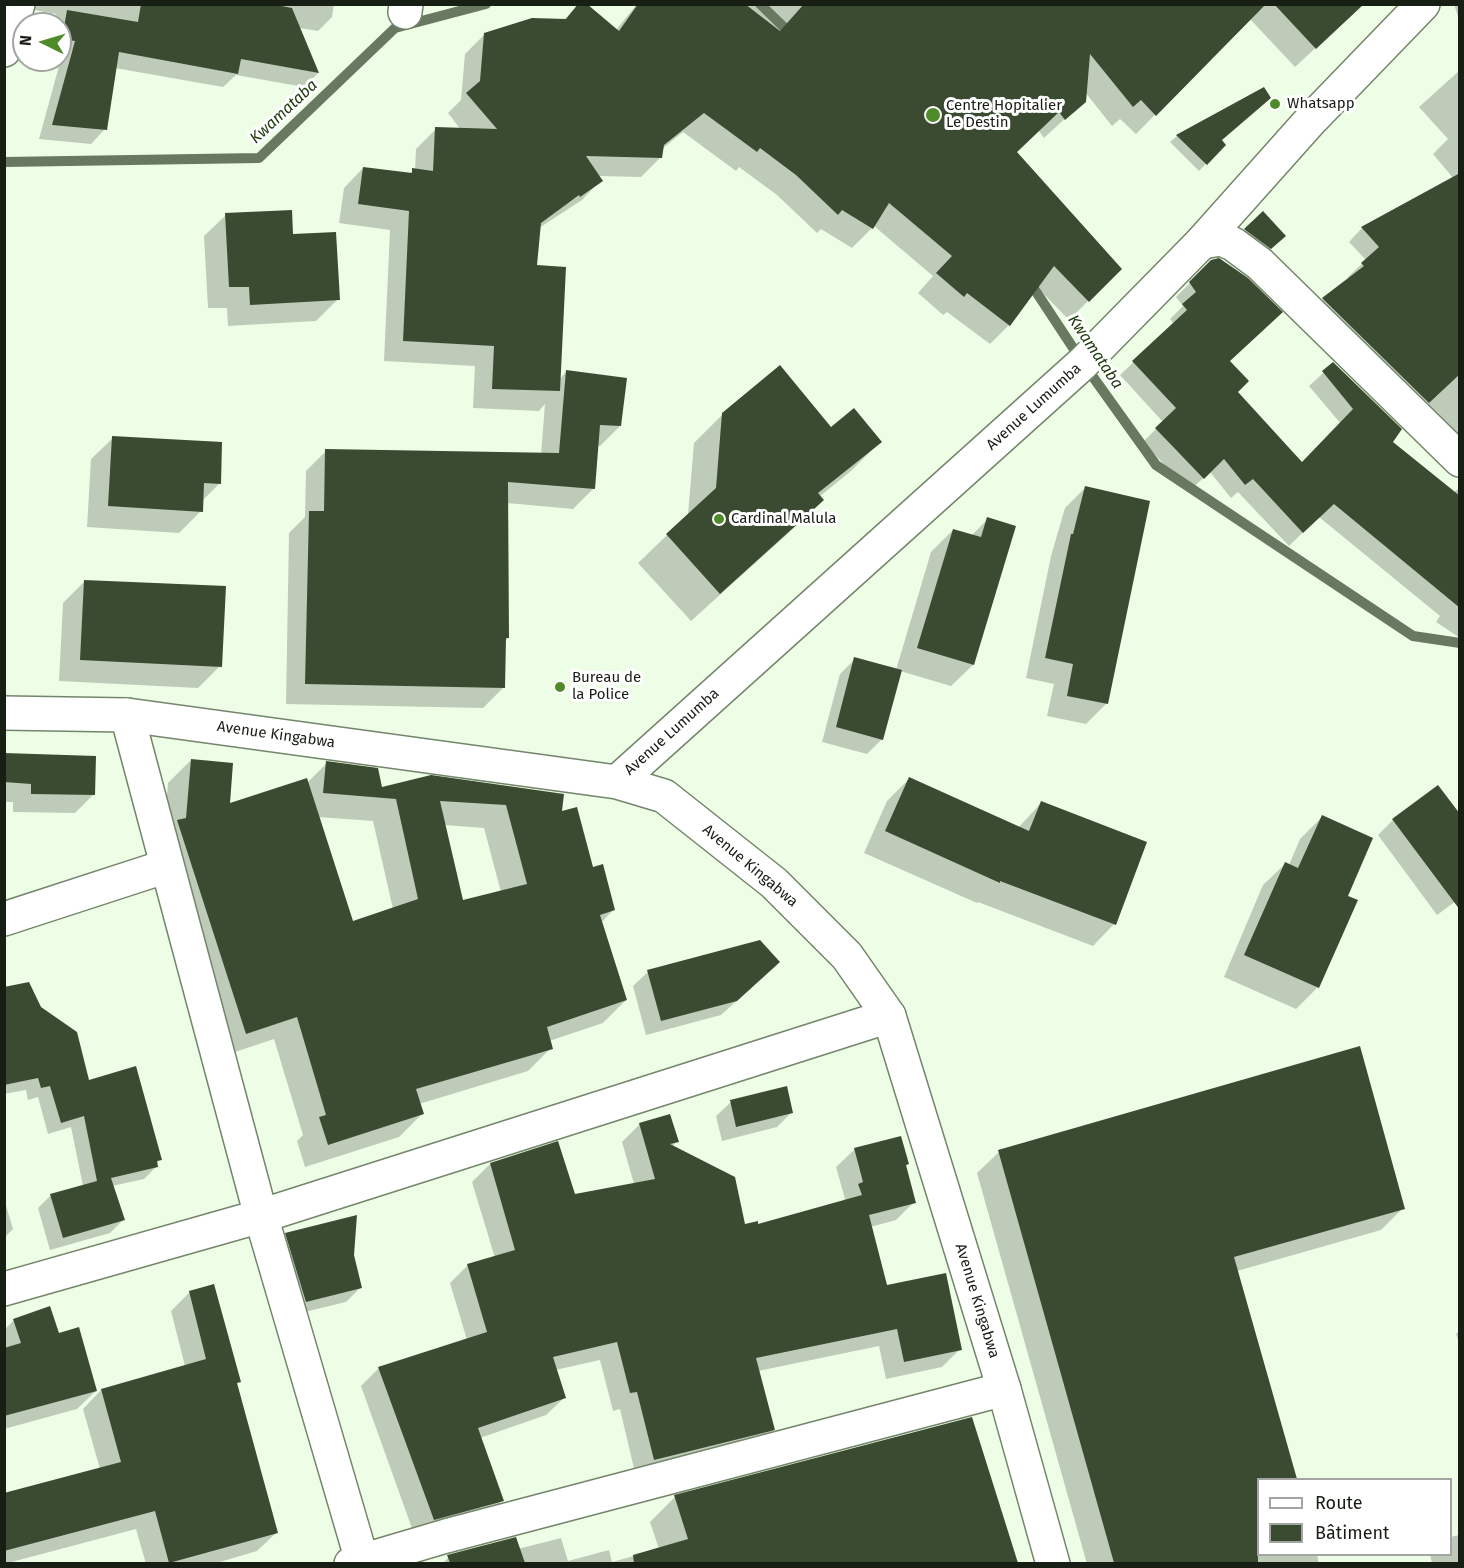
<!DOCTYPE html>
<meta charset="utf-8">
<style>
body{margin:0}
#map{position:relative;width:1464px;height:1568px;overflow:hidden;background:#eefee6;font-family:"Fira Sans",sans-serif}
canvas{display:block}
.frame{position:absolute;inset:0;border:6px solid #171e13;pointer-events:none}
.legend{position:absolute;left:1257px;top:1478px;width:195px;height:78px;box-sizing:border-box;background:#fff;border:2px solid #a2a5a1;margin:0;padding:8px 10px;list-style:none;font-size:18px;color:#171e13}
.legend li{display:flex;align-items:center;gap:12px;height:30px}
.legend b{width:30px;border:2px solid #a2a5a1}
.north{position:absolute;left:12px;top:12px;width:60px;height:60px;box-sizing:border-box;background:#fff;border:2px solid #a2a5a1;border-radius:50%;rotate:275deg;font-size:16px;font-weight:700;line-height:24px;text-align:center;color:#171e13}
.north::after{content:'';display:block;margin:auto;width:21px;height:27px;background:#508b29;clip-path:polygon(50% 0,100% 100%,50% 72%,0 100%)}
</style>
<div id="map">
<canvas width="1464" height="1568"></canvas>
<div class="frame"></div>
<ul class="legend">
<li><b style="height:8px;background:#fff"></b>Route</li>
<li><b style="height:16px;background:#3b4b32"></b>Bâtiment</li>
</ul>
<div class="north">N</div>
</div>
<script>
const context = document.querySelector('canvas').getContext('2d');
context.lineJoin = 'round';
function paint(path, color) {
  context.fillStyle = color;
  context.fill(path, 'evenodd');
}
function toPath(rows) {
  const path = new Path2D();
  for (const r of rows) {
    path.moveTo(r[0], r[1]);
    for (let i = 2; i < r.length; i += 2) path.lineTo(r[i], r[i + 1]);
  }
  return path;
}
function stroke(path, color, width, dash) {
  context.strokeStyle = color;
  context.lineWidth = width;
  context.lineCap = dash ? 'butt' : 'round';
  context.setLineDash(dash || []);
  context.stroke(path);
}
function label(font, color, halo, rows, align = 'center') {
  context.font = font + ' "Fira Sans",sans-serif';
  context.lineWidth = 6;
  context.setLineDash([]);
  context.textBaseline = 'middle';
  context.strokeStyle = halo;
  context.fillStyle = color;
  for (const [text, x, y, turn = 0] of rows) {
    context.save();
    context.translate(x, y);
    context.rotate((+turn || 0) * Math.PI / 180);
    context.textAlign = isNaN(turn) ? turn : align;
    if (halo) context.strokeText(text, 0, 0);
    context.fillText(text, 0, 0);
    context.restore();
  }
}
paint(toPath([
 [15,4,334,4,332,17,318,31,299,28,318,73,304,87,236,75,223,87,115,68,105,129,91,144,39,139,62,55,60,55,60,24,54,24,56,14,18,7],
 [579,4,616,30,637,4,1361,6,1295,67,1250,19,1136,134,1120,119,1112,126,1085,92,1084,101,1044,138,1039,131,1016,153,1120,269,1069,320,1037,287,1009,325,990,344,947,312,943,315,918,293,933,276,874,226,852,248,821,229,817,233,777,195,739,167,736,171,683,132,662,149,661,157,641,177,598,176,601,180,582,200,539,228,535,267,559,380,566,372,620,426,600,446,597,446,593,489,573,509,507,503,508,638,505,641,503,688,483,708,286,704,289,533,305,517,306,471,326,451,541,454,545,404,539,411,473,408,475,366,384,361,390,230,339,223,344,188,363,168,408,174,415,170,416,149,436,129,461,130,448,113,461,100,465,54,485,34,563,21],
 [1454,4,1460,4,1460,23],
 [1460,70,1460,441,1310,313,1323,299,1350,279,1348,277,1366,260,1349,242,1362,228,1453,178,1433,154,1448,139,1419,107],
 [1263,89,1221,140,1224,145,1199,171,1170,142,1177,136],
 [1263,213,1284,236,1263,255,1238,236],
 [226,215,291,236,338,299,316,321,228,326,227,308,208,308,204,236],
 [1212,261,1229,362,1237,392,1302,464,1341,424,1309,386,1333,364,1391,442,1453,493,1460,487,1460,638,1436,622,1440,616,1319,517,1289,546,1238,492,1231,498,1210,472,1189,491,1143,442,1163,422,1120,375,1174,324,1170,319,1183,306,1176,297],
 [723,414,831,429,880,442,851,471,819,497,822,500,794,528,691,621,638,563,688,515,694,443],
 [113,438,220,483,202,501,201,511,179,533,87,527,91,459],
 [1085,488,1107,703,1086,724,1047,716,1054,684,1026,678,1051,556,1065,508],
 [988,519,973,665,951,686,900,671,882,739,867,754,822,742,840,674,855,659,896,670,931,552,953,530,971,536],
 [84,582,220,666,198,688,59,681,63,603],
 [4,754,94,794,75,813,13,812,13,802,4,802],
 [191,760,228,805,307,783,327,763,381,789,431,777,561,813,613,910,601,923,626,1000,603,1023,549,1041,551,1048,528,1071,419,1104,422,1114,399,1137,305,1167,297,1141,303,1135,274,1039,223,1056,164,835,168,783],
 [318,817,373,821,393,909,352,923],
 [444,825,484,828,501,892,462,902],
 [909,779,1018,828,1041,803,1114,924,1093,946,978,902,977,903,864,853,887,801],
 [1438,787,1460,898,1437,915,1378,835,1393,820],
 [1322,817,1346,897,1318,987,1296,1009,1224,977,1263,885,1285,864,1289,865,1300,839],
 [648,972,764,976,721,1015,646,1035,633,986],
 [4,1005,88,1082,161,1159,156,1164,157,1166,144,1179,112,1186,123,1220,110,1233,50,1250,38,1208,51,1195,83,1186,71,1127,48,1134,38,1097,28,1100,26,1090,4,1094],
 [731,1102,791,1113,777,1127,722,1141,716,1116],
 [640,1124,677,1141,672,1147,744,1226,757,1225,841,1202,845,1199,836,1167,855,1149,908,1164,905,1166,914,1202,896,1220,870,1227,885,1287,960,1349,942,1367,886,1379,879,1346,758,1371,774,1429,756,1447,636,1477,620,1409,613,1411,600,1360,555,1370,565,1397,546,1415,480,1438,502,1501,484,1519,414,1534,361,1386,379,1368,467,1340,450,1283,468,1265,495,1258,472,1182,490,1164,557,1143,574,1196,634,1184,622,1142],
 [999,1152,1403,1208,1381,1230,1237,1271,1296,1480,1258,1480,1258,1554,1317,1554,1319,1564,1087,1564,977,1173],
 [4,1199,13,1229,4,1238],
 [286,1234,360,1288,346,1302,292,1315,272,1248],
 [190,1292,240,1381,236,1384,276,1533,257,1551,213,1564,146,1564,136,1529,4,1564,4,1494,100,1469,83,1409,101,1390,185,1366,171,1311],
 [14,1320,58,1335,96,1391,77,1409,4,1429,4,1330],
 [1460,1330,1460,1345,1456,1334],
 [971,1419,1016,1564,442,1564,450,1556,518,1549,561,1538,568,1561,609,1550,612,1562,659,1549,650,1522,675,1497],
 [1460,1535,1460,1564,1432,1564,1430,1554,1450,1554,1450,1537]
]), '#0003');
stroke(toPath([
 [760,4,792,35],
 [4,162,259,158,395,28,486,4],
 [1029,281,1083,363,1156,465,1413,636,1460,643]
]), '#697961', 10);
paint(toPath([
 [141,4,271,4,292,8,319,73,241,59,238,74,119,52,107,130,52,125,75,41,62,39,67,10,138,22],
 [578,4,587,4,619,31,638,4,745,4,780,31,804,4,1266,4,1156,116,1141,100,1133,107,1090,54,1086,102,1065,120,1059,112,1017,152,1122,269,1089,302,1054,266,1010,326,967,293,964,297,936,273,952,256,889,203,873,229,842,210,838,215,796,175,760,148,757,152,704,113,664,145,662,158,586,156,603,181,580,197,579,195,541,223,537,265,566,267,560,391,492,389,494,346,403,341,409,211,358,204,363,167,412,173,412,168,433,171,435,127,497,129,466,93,480,81,484,33,532,18,566,19],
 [1274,4,1364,4,1316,49],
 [1264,87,1271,98,1222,140,1226,145,1207,165,1176,135],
 [1460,173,1460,374,1429,403,1322,298,1364,266,1361,263,1379,247,1361,227],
 [292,210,293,234,336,232,340,300,250,305,249,287,229,287,225,213],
 [1263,211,1286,236,1271,249,1244,229],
 [1219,258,1248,278,1283,312,1230,361,1249,381,1238,392,1302,462,1353,409,1322,371,1333,362,1402,429,1393,442,1460,496,1460,608,1334,504,1303,533,1253,479,1245,485,1224,459,1204,479,1155,428,1176,408,1132,361,1187,310,1182,304,1196,292,1189,282,1211,260],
 [780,365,831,427,854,408,882,442,818,493,824,500,720,594,666,534,716,488,722,413],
 [566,370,627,378,621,426,600,425,595,489,508,482,509,638,506,638,505,688,305,684,309,511,324,511,325,449,559,453],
 [112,436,222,442,221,484,204,483,203,512,108,506],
 [1085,486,1150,501,1108,704,1067,696,1073,664,1045,658,1071,534,1073,534],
 [987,517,1016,526,974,665,917,648,953,529,981,537],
 [84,580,226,586,222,667,80,660],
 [854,657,902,670,883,740,836,727],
 [4,753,96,756,95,795,31,794,31,784,4,782],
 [191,759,233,763,230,803,307,778,353,921,418,899,396,799,323,793,326,761,378,768,382,787,431,775,564,794,562,811,577,807,593,867,603,864,615,910,600,915,627,1000,547,1027,553,1049,416,1089,424,1114,328,1145,319,1117,326,1115,297,1017,246,1034,177,820,186,818],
 [440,801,506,805,527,884,463,900],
 [909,777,1029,831,1041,801,1147,842,1116,925,1000,881,1000,883,885,831],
 [1438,785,1460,814,1460,910,1392,819],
 [1322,815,1373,838,1348,896,1358,900,1319,988,1244,955,1285,862,1298,868],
 [760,940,780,962,737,1001,661,1021,647,970],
 [29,982,41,1007,77,1032,89,1080,136,1066,162,1160,157,1161,158,1167,111,1178,125,1220,63,1238,50,1194,97,1181,84,1116,61,1123,50,1086,41,1088,38,1078,4,1085,4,987],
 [1360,1046,1405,1209,1234,1257,1297,1479,1258,1479,1258,1563,1114,1563,998,1150],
 [787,1086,793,1113,736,1127,730,1100],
 [670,1114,679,1142,670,1144,735,1177,745,1224,758,1221,758,1224,862,1195,858,1184,863,1182,854,1148,901,1136,909,1164,906,1165,916,1203,869,1215,887,1285,946,1273,962,1350,904,1362,897,1329,756,1358,775,1430,654,1460,637,1392,630,1393,617,1342,553,1357,566,1398,478,1428,504,1501,434,1520,378,1367,487,1332,467,1264,515,1250,490,1163,558,1141,575,1194,655,1179,639,1123],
 [357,1215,354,1255,362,1288,306,1302,285,1233],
 [214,1284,241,1382,237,1383,278,1533,169,1563,155,1511,4,1551,4,1493,121,1462,101,1389,206,1359,189,1291],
 [50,1306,59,1333,79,1327,97,1391,4,1416,4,1348,21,1343,13,1319],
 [972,1417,1018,1563,634,1563,633,1555,688,1539,674,1495],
 [516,1537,525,1563,450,1563,447,1555]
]), '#3b4b32');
const street = toPath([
 [405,12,406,4],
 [4,50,18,4],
 [1202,242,1221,239,1233,244,1260,264,1460,460],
 [127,715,261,1216,363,1564],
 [4,919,167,866],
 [4,1289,261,1216,889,1016],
 [351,1564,446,1536,1004,1389]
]);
const secondary = toPath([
 [4,713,127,715,617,782,664,796,774,883,847,956,889,1016,1004,1389,1053,1564],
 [617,782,1083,363,1202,242,1310,121,1423,4]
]);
stroke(street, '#73856a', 36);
stroke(secondary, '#73856a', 36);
stroke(street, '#fff', 33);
stroke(secondary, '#fff', 33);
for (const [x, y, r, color] of [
 [1275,104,6,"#508b29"],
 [933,115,8,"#508b29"],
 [719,519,6,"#508b29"],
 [560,687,6,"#508b29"]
]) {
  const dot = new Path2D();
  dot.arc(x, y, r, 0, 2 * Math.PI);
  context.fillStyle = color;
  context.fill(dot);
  stroke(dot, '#fff', 2);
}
label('15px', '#171e13', '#fff', [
 ["Whatsapp",1287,104],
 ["Centre Hopitalier",946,106],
 ["Le Destin",946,123],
 ["Cardinal Malula",731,519],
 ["Bureau de",572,678],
 ["la Police",572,695]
], 'left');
label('15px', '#171e13', '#fff', [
 ["Avenue Lumumba",1034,407,-42],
 ["Avenue Lumumba",672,732,-42],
 ["Avenue Kingabwa",276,735,8],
 ["Avenue Kingabwa",750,866,40],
 ["Avenue Kingabwa",977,1301,73]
]);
label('italic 16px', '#203c0e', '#fff', [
 ["Kwamataba",284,112,-43],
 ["Kwamataba",1095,352,56]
]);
</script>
